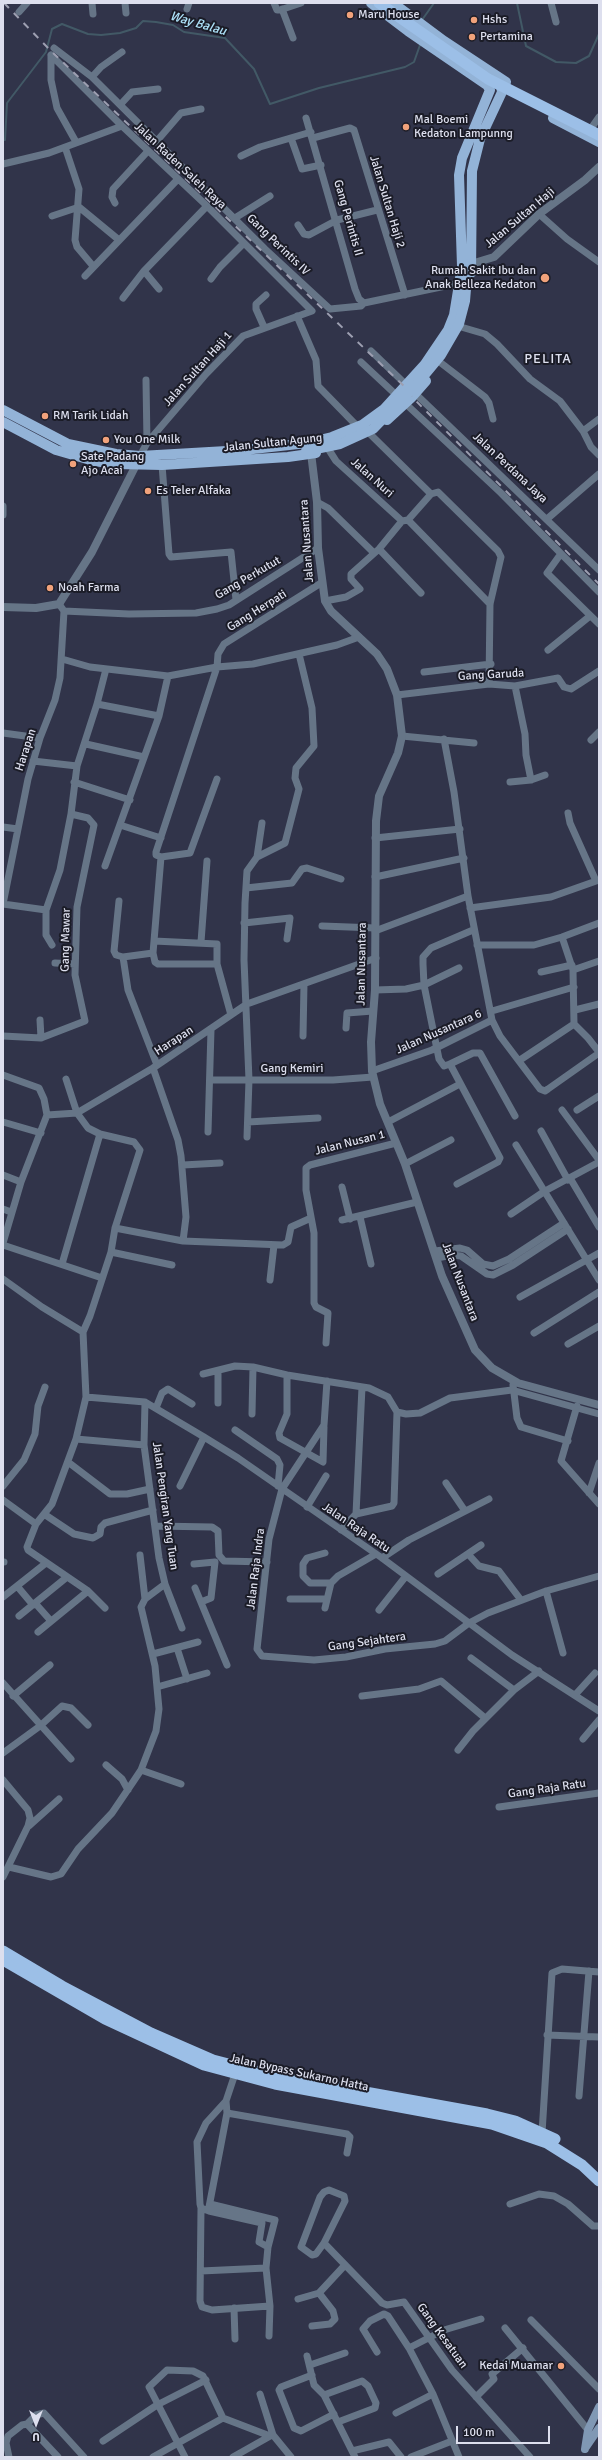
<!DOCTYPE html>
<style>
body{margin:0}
#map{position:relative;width:602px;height:2460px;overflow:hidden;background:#31344a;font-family:Signika,sans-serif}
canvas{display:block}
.frame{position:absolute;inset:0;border:4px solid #dddfee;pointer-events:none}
.north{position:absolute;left:16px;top:2404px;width:40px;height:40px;-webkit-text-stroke:3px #1b1c27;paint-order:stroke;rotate:180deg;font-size:11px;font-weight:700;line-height:16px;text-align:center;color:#dddfee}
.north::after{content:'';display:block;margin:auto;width:14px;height:18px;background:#dddfee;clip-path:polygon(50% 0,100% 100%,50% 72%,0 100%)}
.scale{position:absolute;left:456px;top:2426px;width:94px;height:18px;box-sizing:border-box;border:2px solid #dddfee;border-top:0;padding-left:5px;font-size:12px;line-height:14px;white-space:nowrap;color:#dddfee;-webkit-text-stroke:3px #1b1c27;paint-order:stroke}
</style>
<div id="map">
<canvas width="602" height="2460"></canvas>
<div class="frame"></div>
<div class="north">U</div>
<div class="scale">100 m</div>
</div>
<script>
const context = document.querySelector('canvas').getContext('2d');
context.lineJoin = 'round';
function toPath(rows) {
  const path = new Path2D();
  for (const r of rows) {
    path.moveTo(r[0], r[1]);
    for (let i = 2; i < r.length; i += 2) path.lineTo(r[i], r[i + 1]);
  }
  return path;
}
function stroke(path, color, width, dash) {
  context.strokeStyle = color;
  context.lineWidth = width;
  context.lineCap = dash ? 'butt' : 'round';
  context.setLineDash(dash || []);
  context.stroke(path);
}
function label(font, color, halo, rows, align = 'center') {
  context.font = font + ' Signika,sans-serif';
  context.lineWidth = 4;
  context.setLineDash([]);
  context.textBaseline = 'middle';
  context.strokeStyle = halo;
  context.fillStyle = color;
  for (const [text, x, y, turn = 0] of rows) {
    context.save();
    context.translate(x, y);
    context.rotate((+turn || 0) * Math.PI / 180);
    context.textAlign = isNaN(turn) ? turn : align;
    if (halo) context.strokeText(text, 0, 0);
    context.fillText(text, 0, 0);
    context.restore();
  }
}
stroke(toPath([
 [517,3,526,46,556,62,576,63,589,56,599,34],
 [422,20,434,3],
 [3,140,5,140,7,103,46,52,52,29,62,24,88,34,101,35,120,33,136,28,143,21,156,22,173,25,184,32,225,38,254,69,270,104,319,88,405,67,414,62,420,45]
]), '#425966', 2);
stroke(toPath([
 [92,3,93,14],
 [125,3,126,13],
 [274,3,277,10,280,10,301,3],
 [551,3,556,22],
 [187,9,189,3],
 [282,9,293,38],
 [19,12,27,3],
 [54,48,92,77,265,249,330,309,361,306,364,303,460,283],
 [51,55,122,126,207,206,312,311,243,336,206,374,147,443,140,456],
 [51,55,51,80,57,108,76,142],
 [92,77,101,67,122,52],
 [120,105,132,92,158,89],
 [306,118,355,289,359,299,364,303],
 [592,127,599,117],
 [291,138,302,169,321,165],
 [313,138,350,128,354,130,405,295],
 [156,142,181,113,201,109],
 [65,147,79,189,75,240,77,247,93,266],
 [241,156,260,147,311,132],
 [3,164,49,153,122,126],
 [115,203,112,197,113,189,148,151],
 [539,214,567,239,599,262],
 [52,216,79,207,119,240],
 [235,218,270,196],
 [298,225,304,234,309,235,337,220,377,210],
 [144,271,159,289],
 [85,276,178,179],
 [211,279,220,267,244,243],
 [123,298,144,271,207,206],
 [297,316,316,360,318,386,358,427],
 [264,327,256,309,256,304,266,295],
 [461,327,485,334,497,344,530,379,560,401,583,431],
 [371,351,599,570],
 [361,362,501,493,599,592],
 [441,363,485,397,489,403,493,419],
 [146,380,147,443],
 [599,419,583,431,591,447,599,455],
 [371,435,431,494],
 [329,450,336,461,402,521],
 [162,465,169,554,171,557,231,552,236,600],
 [317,502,328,508,374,553],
 [3,506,3,515],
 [547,519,599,474],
 [408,520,490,604],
 [379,549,421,593],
 [560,555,547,573,599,624],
 [325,601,346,597,360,589,351,579,351,574,379,549,402,521,408,520,431,494,438,492,498,551,501,557,490,604,489,684],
 [64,611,129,614,196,613,217,609,229,605,318,548],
 [548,650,590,616],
 [62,659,90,667,168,676,217,667,253,664,337,645,359,637],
 [424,672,491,664],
 [515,686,525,734,526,755,531,780],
 [397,695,489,684,515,686,558,678,564,687,571,689,599,671],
 [97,704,159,716],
 [3,733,40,738],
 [402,736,474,743],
 [591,740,599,732],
 [86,744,144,757],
 [33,761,77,766],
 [217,779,190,853,161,857,153,953,155,962,158,964,217,964],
 [74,782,130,800],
 [510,782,531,780,545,775],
 [568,813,570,823,596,881],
 [120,825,161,838],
 [3,827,18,829],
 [375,838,460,829],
 [161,857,156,855,156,852,217,667,218,654,224,644,321,583],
 [257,857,285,843,299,789,295,778,296,768,314,746,312,708,299,654],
 [105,866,159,716,168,676],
 [375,877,464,858],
 [246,888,292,883,302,869,307,868,341,879],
 [468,896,492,1020,500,1036,540,1089,545,1091,548,1089,599,1053],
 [119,901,114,951,116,955,123,957],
 [3,904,28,779,40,738,55,700,60,678,64,611,59,604],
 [3,904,46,910,60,870,71,814,77,766,97,704,106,669],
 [470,908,551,897,599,880],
 [46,910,46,935,52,945],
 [244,923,290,918,287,939],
 [322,926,376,928],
 [375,931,468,896,454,792,444,739],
 [562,937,573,970,574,1024],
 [154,941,217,944,217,964,231,1015],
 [201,942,207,861],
 [477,945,534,945,562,937,599,923],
 [153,953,123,957,128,990,157,1065],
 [55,963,75,964],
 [573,970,599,961],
 [541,972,572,965],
 [375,990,406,989,424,985,459,968],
 [575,1010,599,1004],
 [492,1011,574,987],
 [40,1020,41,1038],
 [574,1024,588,1038,599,1052],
 [346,1028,347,1013,373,1011],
 [3,1036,41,1038,85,1021,75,975,77,907,94,825,88,818,71,814],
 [303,1036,304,984],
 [520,1060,574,1024],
 [450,1064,473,1053,480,1053,515,1116],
 [153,1068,178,1140,181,1156,186,1217,183,1241],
 [372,1071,432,1050,492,1020],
 [3,1075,39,1088,44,1099,47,1115,77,1113,153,1068,247,1004,376,958],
 [66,1079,77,1113,88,1128,100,1134,134,1142,140,1150,115,1228,111,1252,90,1316,83,1332],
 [211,1080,333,1080,373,1077],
 [562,1110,599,1160],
 [577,1110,599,1096],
 [3,1122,41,1133],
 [248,1122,318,1118],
 [388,1122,460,1084],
 [541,1131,568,1180],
 [208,1132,211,1030],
 [247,1137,249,1080,244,960,245,903,247,871,257,857,262,823],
 [516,1145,599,1280],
 [405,1164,451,1140],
 [183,1165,220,1163],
 [3,1175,21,1182],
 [570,1178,599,1227],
 [457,1184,498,1162,500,1158,450,1064,444,1066,439,1059,424,985,423,964,423,957,431,948,473,930],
 [342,1187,350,1219],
 [3,1209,11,1212],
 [511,1214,545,1191,599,1162],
 [360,1217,371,1264],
 [342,1220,417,1202],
 [115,1228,183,1241,283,1245,288,1242,291,1227,311,1218],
 [3,1243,21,1182,47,1115],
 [3,1245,102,1278],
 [435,1251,460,1248,467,1250,483,1264,493,1266,509,1259,564,1223],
 [111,1252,172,1265],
 [437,1258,452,1255,461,1256,487,1274,493,1275,513,1265,568,1229],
 [62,1264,100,1134],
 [3,1279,42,1307,83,1332,86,1397,76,1439,52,1504,36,1524,27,1547,28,1550,88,1591,105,1608],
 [270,1280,274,1245],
 [520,1297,599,1253],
 [534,1333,599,1292],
 [326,1343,328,1313,316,1307,314,1303,314,1233,306,1190,306,1168,310,1165,396,1143],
 [568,1344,599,1326],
 [218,1371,218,1403],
 [203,1374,235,1366,253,1367,287,1375,369,1388,388,1397,397,1412,406,1414,420,1413,450,1398,512,1390,599,1414],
 [287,1375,287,1414,279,1433,280,1438,323,1462,324,1427],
 [327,1381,324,1425,282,1489,269,1539,257,1649,262,1656,314,1660,346,1657,385,1649,435,1644,445,1641,469,1623,488,1613,546,1591,599,1576],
 [513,1385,517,1418,521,1427,568,1441],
 [86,1397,145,1402,204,1437,238,1458,382,1558,512,1655,599,1711],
 [577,1406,561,1461,599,1504],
 [156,1408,162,1393,168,1389,192,1404],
 [252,1414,253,1367],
 [235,1430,277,1459,280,1465,278,1486],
 [76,1439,144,1445],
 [68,1462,110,1494,127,1494,150,1489],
 [446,1483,465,1511],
 [3,1486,24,1460,35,1434,38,1406,45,1387],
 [180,1486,204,1437],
 [589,1493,599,1463],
 [3,1500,36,1524],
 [307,1507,326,1476],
 [44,1514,74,1534,93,1538,100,1534,101,1527,105,1523,153,1510],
 [356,1514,362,1387],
 [156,1526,212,1527,218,1531,219,1555,224,1561,267,1562],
 [341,1530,356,1514,392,1506,394,1503,397,1412],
 [325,1553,307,1558,303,1564,303,1576,310,1583,331,1583],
 [468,1554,479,1566,499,1571,521,1600],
 [140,1555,145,1599],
 [382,1558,409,1540,489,1499],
 [3,1562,4,1562],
 [194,1564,215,1562,211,1598,201,1602],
 [438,1574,481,1545],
 [165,1584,182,1628],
 [17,1586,33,1605],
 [195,1588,227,1665],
 [546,1591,563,1653],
 [3,1597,46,1563],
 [290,1599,326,1599],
 [35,1603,51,1621],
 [325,1608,331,1583,338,1576,376,1554],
 [379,1610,406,1576],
 [19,1616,67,1577],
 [38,1632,88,1591],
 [177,1648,187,1679],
 [153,1654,198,1642],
 [471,1658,514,1690],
 [3,1683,71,1759],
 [157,1687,207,1673],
 [575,1695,595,1673],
 [13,1696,50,1665],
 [362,1696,419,1689,441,1681,485,1718],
 [583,1739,599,1720],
 [458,1750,473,1731,514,1690,539,1671],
 [3,1753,40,1726,62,1706,71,1708,88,1725],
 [106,1765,122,1779,128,1790],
 [141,1770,181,1784],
 [3,1780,28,1810,30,1818,28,1826,3,1877],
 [499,1807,599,1793],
 [29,1826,59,1799],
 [9,1867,51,1877,61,1874,78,1849,112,1813,133,1782,141,1770,156,1731,159,1709,155,1666,141,1607,145,1599,165,1584,159,1558,144,1445,145,1402],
 [547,2035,599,2037],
 [579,2096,589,1971],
 [226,2101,206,2123,197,2142,200,2204,201,2208,209,2211,262,2223,259,2242,268,2247],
 [227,2113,347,2134,350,2137,347,2153],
 [542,2133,552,1973,562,1969,599,1972],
 [210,2204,275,2220,268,2247,266,2268,270,2306,269,2336],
 [510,2204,539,2194,554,2196,568,2204,593,2226,599,2226],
 [209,2207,227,2113,226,2101,236,2071],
 [201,2208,200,2301,202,2307,212,2310,270,2306],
 [324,2243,316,2254,312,2255,301,2247,320,2197,324,2192,329,2190,344,2196,345,2201,324,2243,382,2303,387,2305,404,2302,452,2370,530,2457],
 [201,2271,266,2268],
 [298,2299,319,2293,345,2265],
 [234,2308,235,2339],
 [531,2320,599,2389],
 [312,2326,330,2324,335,2319,333,2311,319,2293],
 [505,2328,588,2430],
 [409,2348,444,2330,481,2319],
 [377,2352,363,2329,370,2321,384,2314,388,2316,409,2348,433,2394,459,2457],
 [307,2356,314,2385,324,2395,355,2457],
 [310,2365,345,2353],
 [312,2375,281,2387,279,2390,294,2428,301,2431,334,2414],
 [260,2394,273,2435,291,2457],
 [324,2395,362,2381,368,2386,376,2403,375,2408,338,2422],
 [476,2397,494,2379,492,2374,523,2348],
 [396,2413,433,2394],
 [27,2424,36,2415,44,2413,84,2457],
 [103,2441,157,2405,206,2380],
 [352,2451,389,2442,401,2457],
 [9,2457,6,2443,8,2436,22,2425,27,2424,58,2457],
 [153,2457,223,2418],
 [185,2457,149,2387,167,2370,193,2371,203,2376,223,2418,270,2436],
 [233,2457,272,2435],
 [411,2457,452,2441]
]), '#667587', 7);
stroke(toPath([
 [471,264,494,257,539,214,585,180,599,167],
 [311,453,317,502,318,548,325,601,331,611,377,654,387,669,397,695,402,736,398,753,379,796,376,821,375,990,371,1042,372,1071,380,1104,405,1164,442,1276,475,1350,492,1368,518,1383,599,1405],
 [3,607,36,608,59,604,92,552,136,465]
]), '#667587', 8);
stroke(toPath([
 [586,2447,599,2428],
 [585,2449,588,2430,599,2407]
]), '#8098b4', 8);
stroke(toPath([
 [393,3,444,41,506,82],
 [553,118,599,142],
 [471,273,472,171,480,139,502,92,500,79],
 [3,410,68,444,116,454,140,456,244,450,307,443,332,437,362,425,384,409,425,364,448,330,454,315,462,266,459,175,462,158,490,90,487,85,408,31,371,3],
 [387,420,412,397,426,381],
 [3,422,56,450,94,461,116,464,162,465,288,457,316,453]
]), '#93b3d7', 10);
stroke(toPath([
 [3,1951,62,1986,151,2033,213,2060,271,2075,487,2114,515,2121,555,2139],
 [3,1960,105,2019,204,2065,275,2084,492,2124,547,2143,582,2165,599,2181]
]), '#9cbfe7', 11);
stroke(toPath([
 [4,3,51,51,404,386,412,397,599,584]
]), '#9d9fb1', 2, [7, 7]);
stroke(toPath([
 [306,451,340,444,373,429,417,384,441,355,459,324,465,301,468,264]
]), '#93b3d7', 10);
stroke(toPath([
 [379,3,488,79,599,135]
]), '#9cbfe7', 11);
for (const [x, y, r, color] of [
 [350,15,4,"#f1a27b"],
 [474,20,4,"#f1a27b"],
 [472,37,4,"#f1a27b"],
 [406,127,4,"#f1a27b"],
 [545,278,5,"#f1a27b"],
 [45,416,4,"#f1a27b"],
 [106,440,4,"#f1a27b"],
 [73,464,4,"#f1a27b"],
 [148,491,4,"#f1a27b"],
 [50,588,4,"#f1a27b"],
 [561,2366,4,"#f1a27b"]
]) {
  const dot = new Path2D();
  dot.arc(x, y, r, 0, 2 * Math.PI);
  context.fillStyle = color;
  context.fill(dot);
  stroke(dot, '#1b1c27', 1.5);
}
label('12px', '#dddfee', '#1b1c27', [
 ["Maru House",358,15],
 ["Hshs",482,20],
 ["Pertamina",480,37],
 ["Mal Boemi",414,120],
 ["Kedaton Lampunng",414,134],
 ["Rumah Sakit Ibu dan",536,271,"right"],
 ["Anak Belleza Kedaton",536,285,"right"],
 ["RM Tarik Lidah",53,416],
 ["You One Milk",114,440],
 ["Sate Padang",81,457],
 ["Ajo Acai",81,471],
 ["Es Teler Alfaka",156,491],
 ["Noah Farma",58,588],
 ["Kedai Muamar",553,2366,"right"]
], 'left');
label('12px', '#dddfee', '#1b1c27', [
 ["Jalan Raden Saleh Raya",180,166,43],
 ["Jalan Sultan Haji 2",387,202,73],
 ["Gang Perintis II",348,218,74],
 ["Jalan Sultan Haji",520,218,-40],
 ["Gang Perintis IV",278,245,44],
 ["Jalan Sultan Haji 1",198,369,-48],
 ["Jalan Sultan Agung",273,443,-6],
 ["Jalan Perdana Jaya",510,468,43],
 ["Jalan Nuri",372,478,42],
 ["Jalan Nusantara",307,541,-94],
 ["Gang Perkutut",248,578,-30],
 ["Gang Herpati",257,611,-32],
 ["Gang Garuda",491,675,-3],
 ["Harapan",26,750,-72],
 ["Gang Mawar",66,940,-89],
 ["Jalan Nusantara",362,964,-89],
 ["Jalan Nusantara 6",439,1032,-24],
 ["Harapan",174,1041,-33],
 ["Gang Kemiri",292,1069],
 ["Jalan Nusan 1",350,1143,-14],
 ["Jalan Nusantara",460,1282,69],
 ["Jalan Pengiran Yang Tuan",165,1506,82],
 ["Jalan Raja Ratu",356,1528,34],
 ["Jalan Raja Indra",256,1569,-83],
 ["Gang Sejahtera",367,1642,-8],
 ["Gang Raja Ratu",547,1789,-8],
 ["Jalan Bypass Sukarno Hatta",299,2073,12],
 ["Gang Kesatuan",442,2336,54]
]);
label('italic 13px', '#ace0f7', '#1b1c27', [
 ["Way Balau",198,24,16]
]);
context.letterSpacing = '1px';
label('14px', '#dddfee', '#1b1c27', [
 ["PELITA",548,359]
]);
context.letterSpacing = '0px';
</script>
